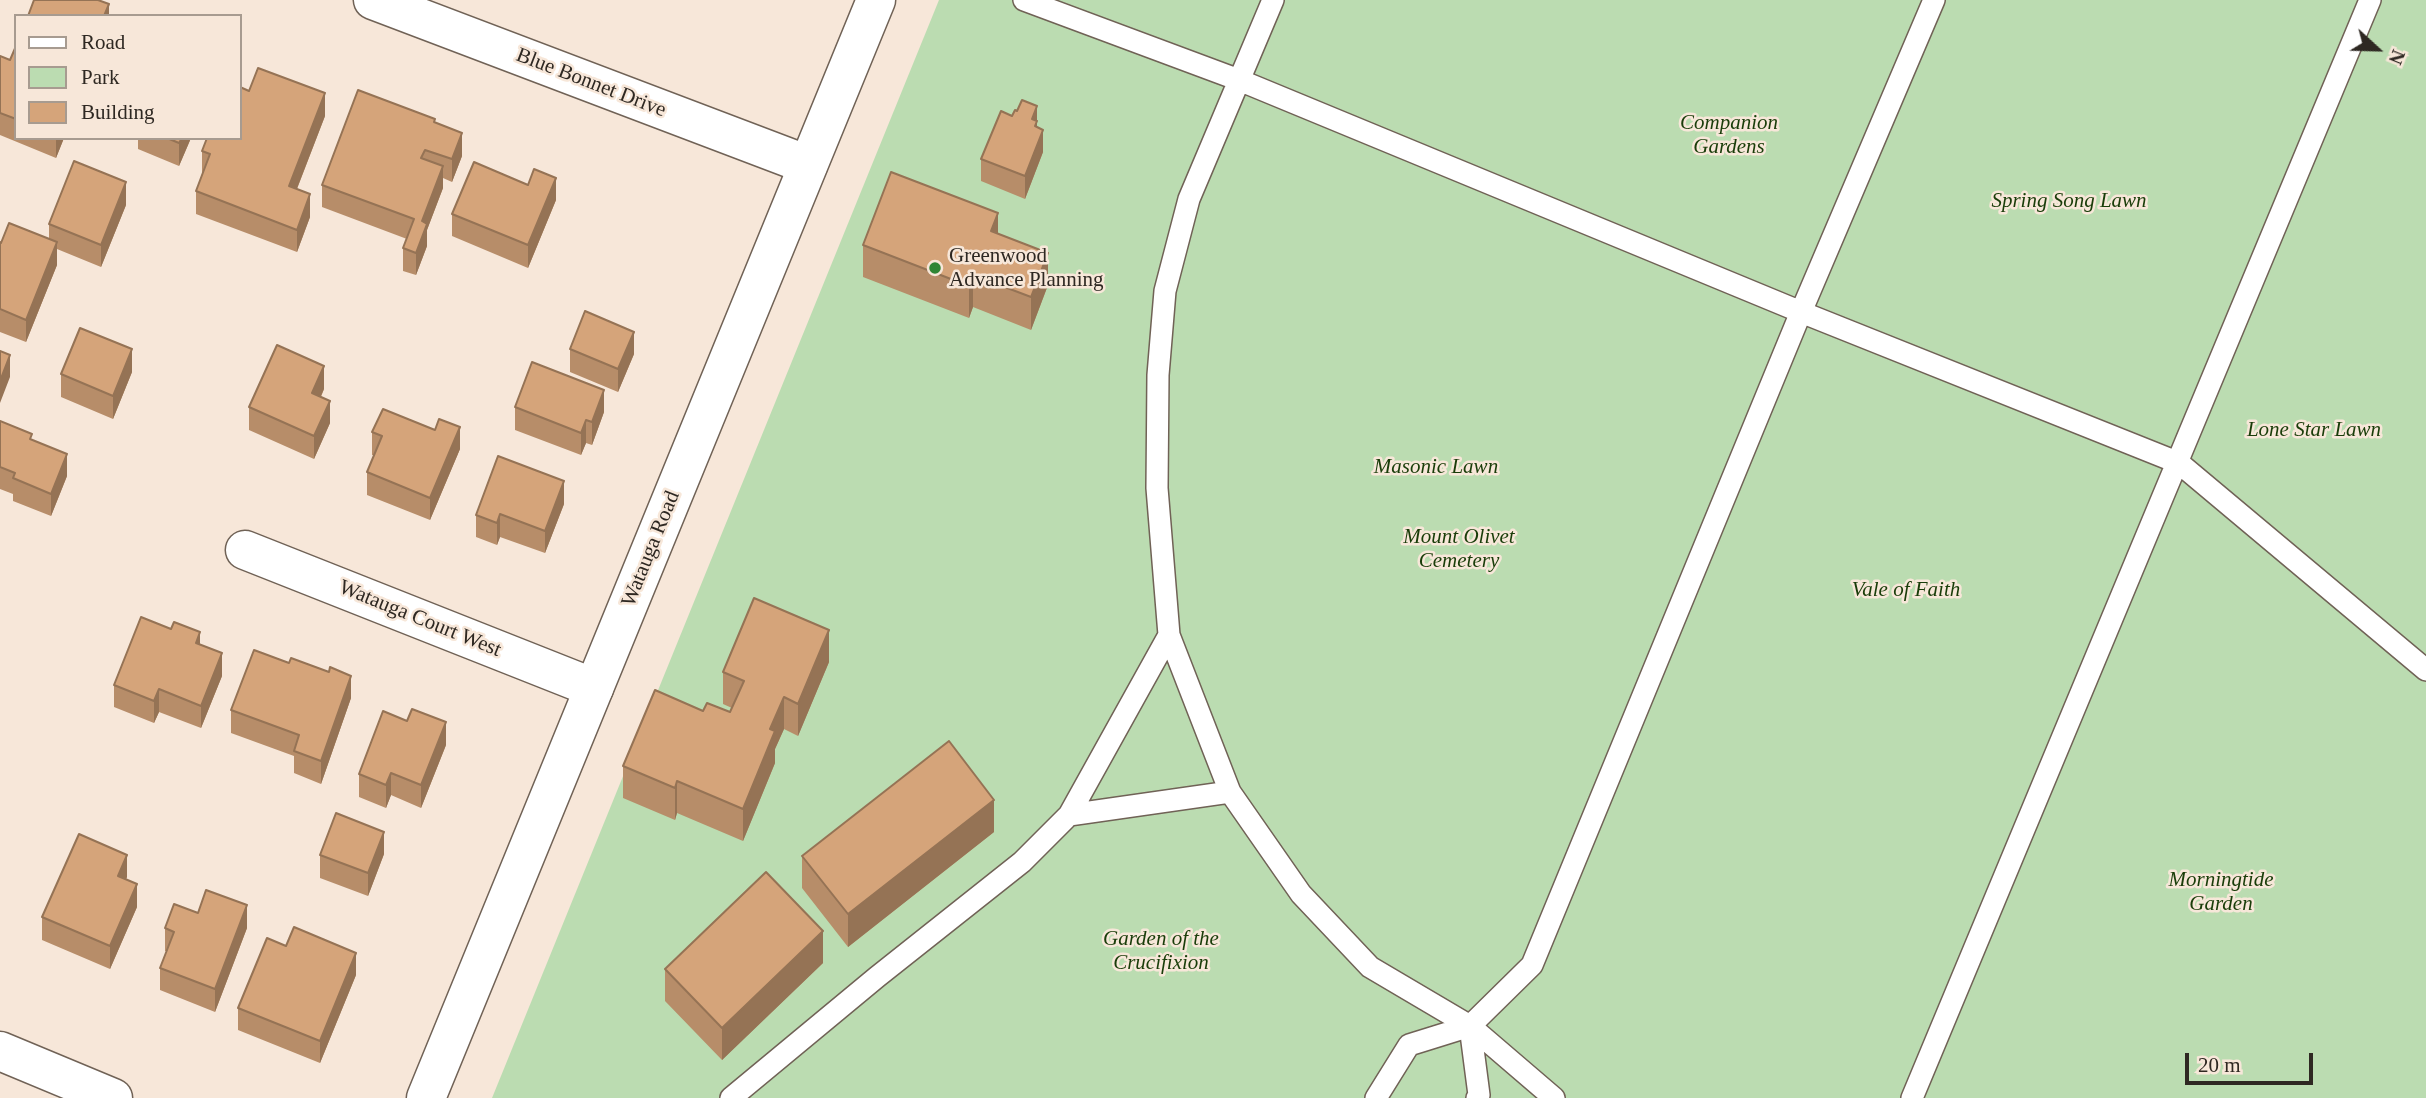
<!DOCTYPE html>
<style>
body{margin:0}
#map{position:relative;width:2426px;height:1098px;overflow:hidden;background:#f7e7d9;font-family:"Times New Roman",serif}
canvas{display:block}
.legend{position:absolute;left:14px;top:14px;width:228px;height:126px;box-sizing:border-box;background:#f7e7d9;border:2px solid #a79b90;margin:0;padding:9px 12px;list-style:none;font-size:21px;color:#2e2822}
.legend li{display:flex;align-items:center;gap:14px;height:35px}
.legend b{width:35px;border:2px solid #a79b90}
.north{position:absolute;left:2342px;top:14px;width:70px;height:70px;-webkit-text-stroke:5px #f7e7d9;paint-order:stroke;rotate:112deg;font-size:19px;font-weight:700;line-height:28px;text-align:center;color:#2e2822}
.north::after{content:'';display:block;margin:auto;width:24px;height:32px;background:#2e2822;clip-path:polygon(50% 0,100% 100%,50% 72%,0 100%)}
.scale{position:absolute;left:2185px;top:1053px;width:128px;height:32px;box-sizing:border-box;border:4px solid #2e2822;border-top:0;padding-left:9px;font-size:21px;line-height:24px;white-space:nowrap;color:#2e2822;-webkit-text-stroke:5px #f7e7d9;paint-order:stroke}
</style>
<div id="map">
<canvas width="2426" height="1098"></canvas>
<ul class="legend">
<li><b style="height:9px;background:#fff"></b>Road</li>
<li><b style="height:19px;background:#bbdcb1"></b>Park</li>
<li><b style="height:19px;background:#d5a47a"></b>Building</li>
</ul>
<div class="north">N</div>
<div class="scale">20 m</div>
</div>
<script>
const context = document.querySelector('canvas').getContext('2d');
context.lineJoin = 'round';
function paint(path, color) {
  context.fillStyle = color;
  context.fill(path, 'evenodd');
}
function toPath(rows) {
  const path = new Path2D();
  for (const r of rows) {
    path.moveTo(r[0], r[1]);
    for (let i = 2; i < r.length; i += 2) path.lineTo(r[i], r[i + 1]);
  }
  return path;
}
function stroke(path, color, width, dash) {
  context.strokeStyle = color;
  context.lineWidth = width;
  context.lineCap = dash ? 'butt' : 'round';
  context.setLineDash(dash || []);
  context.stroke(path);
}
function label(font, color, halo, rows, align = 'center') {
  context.font = font + ' "Times New Roman",serif';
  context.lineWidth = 5;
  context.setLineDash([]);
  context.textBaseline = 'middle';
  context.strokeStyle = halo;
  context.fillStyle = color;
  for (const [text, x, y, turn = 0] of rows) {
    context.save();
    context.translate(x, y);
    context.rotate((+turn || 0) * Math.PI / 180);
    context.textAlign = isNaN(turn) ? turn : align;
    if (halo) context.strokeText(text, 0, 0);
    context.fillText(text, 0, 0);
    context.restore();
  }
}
paint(toPath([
 [939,0,2426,0,2426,1098,492,1098]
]), '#bbdcb1');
const lane = toPath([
 [1024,0,1239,80,1801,312,2179,463,2426,670],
 [1169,635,1230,792,1301,894,1370,967,1470,1026,1554,1098],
 [1069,815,1230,792],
 [1470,1026,1479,1095,1477,1098],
 [731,1098,877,977,1022,862,1069,815,1169,635,1157,488,1158,375,1165,291,1189,199,1273,0],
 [1376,1098,1409,1045,1470,1026,1532,965,1801,312,1934,0],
 [1912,1098,2370,0]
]);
const street = toPath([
 [373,0,808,165],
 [245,550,594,688],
 [0,1051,113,1098]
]);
const secondary = toPath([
 [426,1098,876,0]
]);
stroke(lane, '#706256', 24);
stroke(street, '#706256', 41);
stroke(secondary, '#706256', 41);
stroke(lane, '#fff', 21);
stroke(street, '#fff', 38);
stroke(secondary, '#fff', 38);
paint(toPath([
 [16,46,16,138,64,138,56,158,0,135,0,56,10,60],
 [1037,106,1037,127,1043,152,1025,199,981,181,981,159,1012,116,1017,111],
 [325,116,297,189,310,217,297,252,196,214,196,191,202,174,202,151],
 [435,123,462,156,452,182,443,178,443,188,427,230,427,246,416,275,403,271,403,248,407,239,322,207,322,185],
 [138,138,191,138,179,166,138,149],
 [556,200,528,268,452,236,452,214],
 [126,205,101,267,57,249,57,265,26,342,0,332,0,242,49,239,49,224],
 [998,233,1048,285,1031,330,973,307,969,318,863,277,863,245],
 [570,349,634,354,618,392,570,372],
 [132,372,113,419,61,397,61,374],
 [324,389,321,397,330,423,314,459,249,430,249,407],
 [515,407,604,412,592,445,586,443,581,455,515,430],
 [0,421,32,440,67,476,51,516,13,501,13,494,0,489],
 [372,432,460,449,430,520,367,495,367,472,374,455,372,455],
 [564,504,545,553,500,537,497,545,476,537,476,515],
 [829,662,798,736,784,729,775,749,775,763,743,841,677,813,675,820,623,798,623,766,703,711,730,712,732,708,723,704,723,672],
 [289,663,329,672,351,698,321,784,294,773,294,756,231,733,231,710],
 [222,676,201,728,159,712,154,723,114,707,114,685],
 [446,745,421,808,391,795,386,808,359,797,359,774],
 [994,832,848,947,802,888,802,856],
 [384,854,368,896,320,878,320,855],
 [127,877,126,879,137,907,110,969,42,940,42,917],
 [198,913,247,928,215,1012,160,990,160,968,167,951,165,951,165,928],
 [823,963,722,1060,665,1001,665,969],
 [356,975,320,1063,238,1030,238,1008]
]), '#b78d69');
paint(toPath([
 [109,4,109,16,104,16],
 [325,93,325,116,289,209,289,186],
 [1037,106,1037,122,1037,121,1037,143,1032,119],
 [1043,130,1043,152,1025,199,1025,176],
 [462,133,462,156,452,182,452,159],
 [56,138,64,138,56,158],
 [182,138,191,138,179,166,179,143],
 [443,166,443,188,427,230,427,246,416,275,416,253,422,221],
 [556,178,556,200,528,268,528,245],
 [126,182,126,205,101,267,101,245],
 [310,194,310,217,297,252,297,230],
 [998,213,998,245,991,231],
 [57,242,57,265,26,342,26,320],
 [1048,253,1048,285,1031,330,1031,297],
 [973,275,973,307,969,318,969,286],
 [634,332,634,354,618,392,618,369],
 [132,349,132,372,113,419,113,396],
 [10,355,10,377,0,403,0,381],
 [324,366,324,389,312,415,312,393],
 [604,390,604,412,592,445,592,422],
 [330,401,330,423,314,459,314,436],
 [586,420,586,443,581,455,581,433],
 [460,427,460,449,430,520,430,498],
 [67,454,67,476,51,516,51,494],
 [564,481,564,504,545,553,545,531],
 [500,514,500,537,497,545,497,523],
 [829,630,829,662,798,736,798,704],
 [200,632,200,655,196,643],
 [222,653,222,676,201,728,201,706],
 [351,676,351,698,321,784,321,761],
 [159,689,159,712,154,723,154,701],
 [784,697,784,729,775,749,775,763,743,841,743,809,770,729],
 [446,722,446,745,421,808,421,785],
 [391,773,391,795,386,808,386,785],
 [677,781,677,813,675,820,675,788],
 [994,800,994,832,848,947,848,914],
 [384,832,384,854,368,896,368,873],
 [127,855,127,877,118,898,118,876],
 [137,884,137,907,110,969,110,946],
 [247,905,247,928,215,1012,215,989],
 [823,931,823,963,722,1060,722,1028],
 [356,953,356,975,320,1063,320,1041]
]), '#957355');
const building = toPath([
 [34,0,98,0,109,4,104,16,28,16,34,0],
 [16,46,16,119,0,113,0,56,10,60,16,46],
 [258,68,325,93,289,186,310,194,297,230,196,191,210,154,202,151,207,138,240,138,240,87,249,91,258,68],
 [358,90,435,119,434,122,462,133,452,159,425,150,421,158,443,166,422,221,427,224,416,253,403,248,414,219,322,185,358,90],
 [1022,100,1037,106,1032,119,1037,121,1035,126,1043,130,1025,176,981,159,1001,111,1012,116,1015,110,1017,111,1022,100],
 [167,138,182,138,179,143,167,138],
 [74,161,126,182,101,245,49,224,74,161],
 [474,162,528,185,534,169,556,178,528,245,452,214,474,162],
 [891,172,998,213,991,231,1048,253,1031,297,973,275,969,286,863,245,891,172],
 [9,223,57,242,26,320,0,309,0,242,1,243,9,223],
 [585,311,634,332,618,369,570,349,585,311],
 [80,328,132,349,113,396,61,374,80,328],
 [277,345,324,366,312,393,330,401,314,436,249,407,277,345],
 [0,351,10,355,0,381,0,351],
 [532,362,604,390,592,422,586,420,581,433,515,407,532,362],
 [383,409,435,430,439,419,460,427,430,498,367,472,382,436,372,432,383,409],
 [0,421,32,434,30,439,67,454,51,494,13,478,15,473,0,467,0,421],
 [498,456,564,481,545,531,500,514,497,523,476,515,498,456],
 [754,598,829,630,798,704,784,697,770,729,775,731,743,809,677,781,675,788,623,766,655,690,703,711,707,703,730,712,744,681,723,672,754,598],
 [141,617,171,629,174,622,200,632,196,643,222,653,201,706,159,689,154,701,114,685,141,617],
 [254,650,289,663,291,658,329,672,330,667,351,676,321,761,294,751,299,735,231,710,254,650],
 [412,709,446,722,421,785,391,773,386,785,359,774,383,711,407,721,412,709],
 [949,741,994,800,848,914,802,856,949,741],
 [336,813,384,832,368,873,320,855,336,813],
 [79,834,127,855,118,876,137,884,110,946,42,917,79,834],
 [766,872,823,931,722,1028,665,969,766,872],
 [206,890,247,905,215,989,160,968,174,932,165,928,174,904,198,913,206,890],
 [294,927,356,953,320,1041,238,1008,267,938,286,946,294,927]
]);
paint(building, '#d5a47a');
stroke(building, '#957355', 2);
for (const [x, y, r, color] of [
 [935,268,7,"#2e8534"]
]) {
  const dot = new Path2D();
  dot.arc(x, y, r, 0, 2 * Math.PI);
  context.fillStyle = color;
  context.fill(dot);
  stroke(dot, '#f7e7d9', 2.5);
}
label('21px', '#2e2822', '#f7e7d9', [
 ["Blue Bonnet Drive",591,83,21],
 ["Watauga Road",651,549,-68],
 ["Watauga Court West",420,619,22]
]);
label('italic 21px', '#193d09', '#f7e7d9', [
 ["Companion",1729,123],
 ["Gardens",1729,147],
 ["Spring Song Lawn",2069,201],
 ["Lone Star Lawn",2314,430],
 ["Masonic Lawn",1436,467],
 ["Mount Olivet",1459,537],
 ["Cemetery",1459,561],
 ["Vale of Faith",1906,590],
 ["Morningtide",2221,880],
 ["Garden",2221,904],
 ["Garden of the",1161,939],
 ["Crucifixion",1161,963]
]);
label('21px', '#2e2822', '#f7e7d9', [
 ["Greenwood",949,256],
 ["Advance Planning",949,280]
], 'left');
</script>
